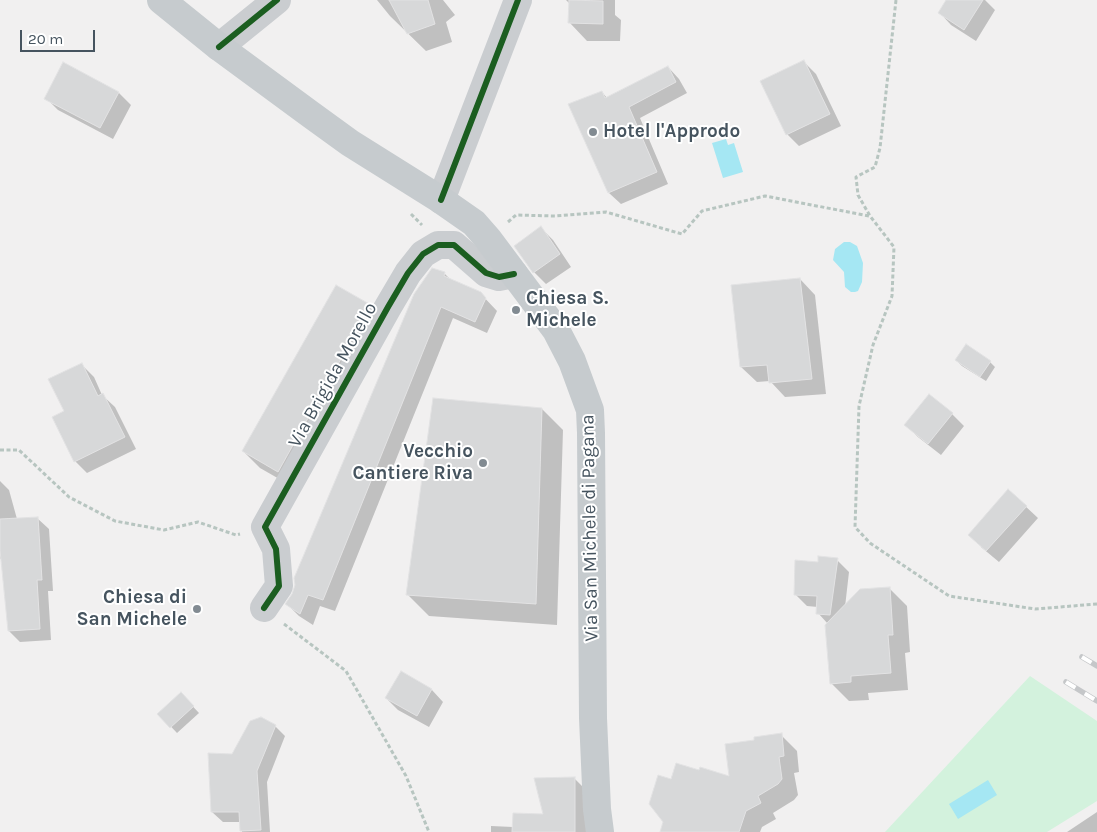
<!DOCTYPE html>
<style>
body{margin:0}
#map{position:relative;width:1097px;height:832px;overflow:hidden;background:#f1f0f0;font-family:Karla,sans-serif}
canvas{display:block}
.scale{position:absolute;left:20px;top:30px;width:75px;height:22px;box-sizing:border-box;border:2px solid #46545f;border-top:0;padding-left:6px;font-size:15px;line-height:18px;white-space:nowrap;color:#46545f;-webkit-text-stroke:4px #fff;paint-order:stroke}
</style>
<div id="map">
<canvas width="1097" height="832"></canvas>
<div class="scale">20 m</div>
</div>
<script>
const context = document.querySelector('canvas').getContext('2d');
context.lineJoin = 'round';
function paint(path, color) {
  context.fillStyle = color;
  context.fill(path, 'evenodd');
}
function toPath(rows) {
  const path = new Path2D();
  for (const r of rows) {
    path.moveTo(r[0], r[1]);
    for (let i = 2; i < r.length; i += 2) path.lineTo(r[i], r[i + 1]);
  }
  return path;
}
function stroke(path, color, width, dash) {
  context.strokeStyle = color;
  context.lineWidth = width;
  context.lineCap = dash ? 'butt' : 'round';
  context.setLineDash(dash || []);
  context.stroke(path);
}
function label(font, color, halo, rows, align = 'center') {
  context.font = font + ' Karla,sans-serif';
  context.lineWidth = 4;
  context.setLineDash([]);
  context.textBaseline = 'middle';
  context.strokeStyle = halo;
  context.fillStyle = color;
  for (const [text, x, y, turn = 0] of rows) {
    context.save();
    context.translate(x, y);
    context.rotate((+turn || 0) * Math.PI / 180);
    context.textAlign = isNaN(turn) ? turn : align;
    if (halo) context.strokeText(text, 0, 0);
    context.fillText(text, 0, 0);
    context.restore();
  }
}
paint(toPath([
 [1030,676,1097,721,1097,801,1047,832,885,832]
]), '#d3f2dd');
paint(toPath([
 [726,139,728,145,734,143,743,172,723,178,712,143],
 [844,242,850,242,857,246,863,263,862,282,858,291,855,292,851,292,845,287,844,272,833,260,835,249],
 [988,780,997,795,958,819,949,804]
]), '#a5e7f3');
paint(toPath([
 [377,0,443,0,455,15,446,22,452,42,426,51,390,16],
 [566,0,615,0,615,15,621,20,620,41,587,41,570,23,570,4],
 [948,0,985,0,995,10,976,41,951,25,940,13],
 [804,62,816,74,841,126,799,146,787,134],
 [668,67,679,79,687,93,640,118,668,184,621,204,609,193,602,92,607,98],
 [119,93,131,105,113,139,58,110,46,98],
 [541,228,553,240,571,267,546,284,534,272],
 [444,273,451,280,480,293,497,311,487,333,453,318,335,611,320,606,313,625,299,616,287,604,293,595],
 [800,279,815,295,826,394,785,397,770,381,757,382,741,367],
 [336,287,370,306,387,323,295,488,260,468,243,451],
 [956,360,990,362,995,367,986,381,962,366],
 [82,365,94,377,102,395,115,407,136,449,87,473,75,461,65,412],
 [542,409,563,430,557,625,429,616,407,594],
 [952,414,964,426,941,455,918,437,906,425],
 [0,481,9,490,17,519,37,518,49,529,53,591,48,591,51,640,20,642,9,631,2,561,0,558],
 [1009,491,1038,518,999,562,981,547],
 [837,560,849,572,845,607,889,588,907,606,910,652,905,653,908,690,868,693,869,700,849,701,831,683,828,624,818,613,818,607,807,606,795,594,819,563],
 [432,690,443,702,429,727,398,710,386,698],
 [181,694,199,713,177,733,159,714],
 [275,726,285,736,267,782,270,832,242,832,241,822,223,822,212,812,233,755],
 [781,735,797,751,799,772,794,773,798,795,794,800,773,813,776,819,762,827,760,832,661,832,672,780,700,772,730,777,756,741],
 [574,778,588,792,588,832,491,832,491,826,513,827,545,816],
 [1097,812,1097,832,1067,832]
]), '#0003');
const building = toPath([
 [389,0,428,0,435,24,407,34,389,0],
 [569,0,603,1,603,24,568,23,569,0],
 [946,0,983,0,964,30,938,13,946,0],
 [804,60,830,114,786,135,760,81,804,60],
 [63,62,119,92,100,128,44,99,63,62],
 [668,66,676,82,629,107,657,172,608,193,568,104,602,91,605,98,668,66],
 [541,226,560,254,533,273,514,246,541,226],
 [432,268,445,272,444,276,481,292,486,298,475,322,441,307,323,600,308,595,300,614,285,604,292,594,295,585,294,578,414,294,432,268],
 [800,278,812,379,769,383,767,365,740,367,731,285,800,278],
 [336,285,371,305,278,472,242,451,336,285],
 [966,344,991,361,980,377,955,360,966,344],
 [82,363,98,396,103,393,125,437,74,462,52,417,64,411,48,379,82,363],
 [929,394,953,413,928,444,904,425,929,394],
 [433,398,542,408,536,604,406,595,433,398],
 [1008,489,1027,506,986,551,968,535,1008,489],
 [38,517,42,580,37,580,40,629,8,631,0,550,0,519,38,517],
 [818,556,838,558,830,615,816,614,817,596,794,595,795,560,818,562,818,556],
 [890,587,893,635,888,635,891,673,851,676,851,682,830,684,825,625,860,589,890,587],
 [401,671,432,689,417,716,385,698,401,671],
 [181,692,194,706,170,728,157,714,181,692],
 [261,717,276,725,257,771,261,830,240,831,239,812,211,812,208,753,232,754,250,721,261,717],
 [782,733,784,756,779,757,782,779,778,784,758,796,761,803,746,811,739,832,660,832,663,822,649,804,658,775,671,779,676,763,699,770,700,767,729,776,725,744,754,740,754,737,782,733],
 [575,777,575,832,512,832,513,813,543,814,534,778,575,777]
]);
paint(building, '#d7d8d9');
stroke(building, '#e2e2e3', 1);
stroke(toPath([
 [896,0,880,148,875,167,856,177,858,195,870,216,894,247,892,296,873,345,859,406,855,527,870,543,949,596,1035,609,1097,604],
 [411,214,422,225],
 [508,222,516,215,555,216,606,212,682,234,702,211,765,196,869,216],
 [0,450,19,450,69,497,115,521,164,530,198,522,236,535,240,534],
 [284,624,346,671,406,776,429,832]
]), '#b7c5c0', 3, [4, 2.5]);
stroke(toPath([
 [219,47,277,0],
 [441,200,518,0],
 [264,608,279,586,276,549,265,527,388,307,408,273,423,254,438,245,454,245,486,273,499,277,514,274]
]), '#cacdd0', 28);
stroke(toPath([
 [161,0,219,47,310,114,350,143,441,200,474,223,488,239,556,330,572,361,590,410,591,433,593,718,597,809,600,832]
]), '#c6cbce', 28);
const rail = toPath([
 [1082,657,1097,666],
 [1066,682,1097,701]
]);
stroke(rail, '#c5c7c9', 5.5);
stroke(rail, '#fff', 4, [11]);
stroke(toPath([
 [219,47,277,0],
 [441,200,518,0],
 [264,608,279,586,276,549,265,527,388,307,408,273,423,254,438,245,454,245,486,273,499,277,514,274]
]), '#1b5e20', 6);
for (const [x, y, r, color] of [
 [593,132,5,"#828b92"],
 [516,310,5,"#828b92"],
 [483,463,5,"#828b92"],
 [197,609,5,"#828b92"]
]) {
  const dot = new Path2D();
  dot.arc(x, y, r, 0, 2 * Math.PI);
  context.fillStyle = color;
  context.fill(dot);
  stroke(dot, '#fff', 2);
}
label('bold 19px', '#46545f', '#fff', [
 ["Hotel l'Approdo",603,132],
 ["Chiesa S.",526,299],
 ["Michele",526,321],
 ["Vecchio",473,452,"right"],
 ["Cantiere Riva",473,474,"right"],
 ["Chiesa di",187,598,"right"],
 ["San Michele",187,620,"right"]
], 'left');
label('19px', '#46545f', '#fff', [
 ["Via Brigida Morello",333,375,-61],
 ["Via San Michele di Pagana",590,528,-91]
]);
</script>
